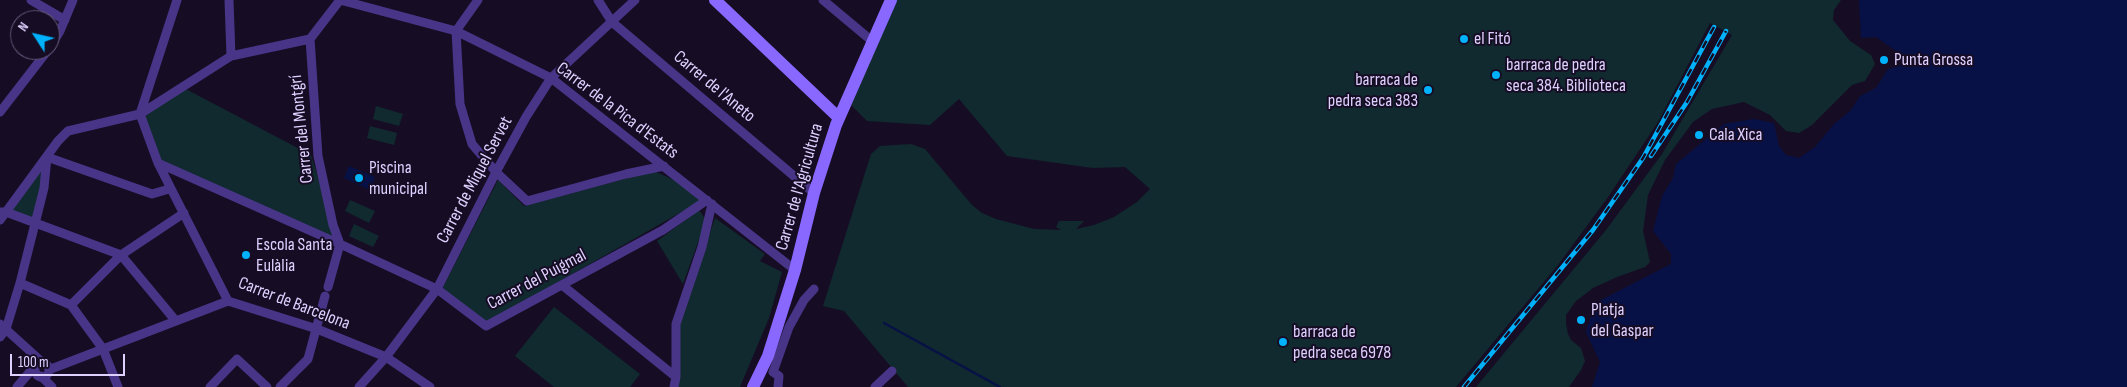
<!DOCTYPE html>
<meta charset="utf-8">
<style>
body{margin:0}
#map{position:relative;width:2127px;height:387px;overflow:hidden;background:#160d25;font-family:"Sofia Sans Condensed",sans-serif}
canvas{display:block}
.north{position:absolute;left:10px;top:10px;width:50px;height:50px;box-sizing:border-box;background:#160d25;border:1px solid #665b7c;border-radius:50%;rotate:305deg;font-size:14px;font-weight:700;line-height:20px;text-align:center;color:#dfd1ff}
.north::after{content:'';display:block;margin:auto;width:18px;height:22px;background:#00b2fc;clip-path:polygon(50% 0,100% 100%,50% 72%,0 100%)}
.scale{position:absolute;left:10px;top:354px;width:115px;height:22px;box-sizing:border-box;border:2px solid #dfd1ff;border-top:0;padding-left:6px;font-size:15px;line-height:18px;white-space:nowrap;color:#dfd1ff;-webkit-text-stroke:4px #160d25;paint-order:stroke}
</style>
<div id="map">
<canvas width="2127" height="387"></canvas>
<div class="north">N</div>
<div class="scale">100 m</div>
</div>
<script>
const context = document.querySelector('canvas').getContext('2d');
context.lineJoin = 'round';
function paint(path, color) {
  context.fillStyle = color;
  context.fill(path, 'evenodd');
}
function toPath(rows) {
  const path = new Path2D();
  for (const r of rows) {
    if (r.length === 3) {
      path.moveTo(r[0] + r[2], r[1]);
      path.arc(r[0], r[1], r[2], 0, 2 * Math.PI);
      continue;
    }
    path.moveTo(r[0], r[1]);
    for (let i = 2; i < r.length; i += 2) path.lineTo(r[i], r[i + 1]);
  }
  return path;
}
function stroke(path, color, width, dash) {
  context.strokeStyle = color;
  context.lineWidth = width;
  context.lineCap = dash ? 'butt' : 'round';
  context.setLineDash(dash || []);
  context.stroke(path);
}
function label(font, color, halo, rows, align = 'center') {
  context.font = font + ' "Sofia Sans Condensed",sans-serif';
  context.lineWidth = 4;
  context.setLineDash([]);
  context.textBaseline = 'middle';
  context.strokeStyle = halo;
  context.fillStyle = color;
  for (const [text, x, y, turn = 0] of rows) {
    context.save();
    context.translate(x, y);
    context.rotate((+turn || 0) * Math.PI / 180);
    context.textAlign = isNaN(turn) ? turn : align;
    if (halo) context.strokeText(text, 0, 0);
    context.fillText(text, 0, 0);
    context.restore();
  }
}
paint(toPath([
 [896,0,1841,0,1834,10,1833,20,1850,41,1871,55,1875,64,1865,81,1852,85,1812,125,1799,133,1786,131,1770,115,1744,102,1712,109,1693,122,1665,160,1648,195,1643,231,1650,262,1645,267,1617,277,1593,288,1576,301,1566,315,1566,324,1568,334,1571,340,1581,348,1585,361,1581,370,1569,387,1476,387,1606,230,1662,154,1732,35,1710,23,1658,122,1606,200,1558,265,1456,387,908,387,844,311,823,306,871,154,880,146,911,144,925,149,972,205,982,213,996,219,1034,229,1061,230,1056,227,1059,221,1084,221,1076,229,1094,225,1114,217,1137,202,1150,189,1125,167,1093,168,1007,156,959,99,930,125,867,121,851,105],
 [182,87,311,155,340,244,158,163,140,114],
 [376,106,403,114,399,126,373,119],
 [370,126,397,133,394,145,367,138],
 [47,157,35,222,6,212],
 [654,171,674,180,699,198,699,202,486,323,445,291,443,287,498,180,524,206],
 [350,200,375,211,369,223,345,211],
 [699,210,706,220,683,284,657,241],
 [715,218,765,254,760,261,782,272,769,318,740,387,677,387,679,323],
 [354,224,379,236,373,247,349,236],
 [554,307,640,374,630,387,554,387,515,356]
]), '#102a2f');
paint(toPath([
 [1859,0,2127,0,2127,387,1592,387,1600,362,1586,332,1595,303,1671,264,1671,254,1653,231,1662,196,1673,178,1676,164,1724,124,1754,119,1774,123,1779,146,1786,155,1799,158,1815,147,1834,124,1851,110,1860,96,1876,88,1888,69,1902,65,1903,56,1876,37,1861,38],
 [349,166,375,177,370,190,344,178]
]), '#071145');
stroke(toPath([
 [884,323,1000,387]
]), '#071145', 2.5);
stroke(toPath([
 [31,0,65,20],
 [177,0,140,114,158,163,228,301,317,329,386,357,430,387],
 [229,0,231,56],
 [478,0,456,31,460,104,472,144,496,172,527,201,626,174,664,166],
 [598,0,612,22,814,193],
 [823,0,872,41],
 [310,39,318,156,333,225,340,244],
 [50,47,60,31,73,0],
 [0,112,48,50],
 [158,163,340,244,437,289,486,326,663,230,707,200],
 [1,212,6,212,121,255,175,320],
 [0,220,58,141,68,131,140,114,231,56,310,39,340,0,456,31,551,78,795,270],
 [20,283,71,305,103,349,118,387],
 [562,285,676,377],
 [328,287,340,244],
 [71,305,121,255,184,213],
 [0,324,42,362],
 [0,337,6,329,20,283,44,188,47,157,152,194,169,189],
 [42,370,7],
 [51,369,228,301],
 [41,376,52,387],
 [17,387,34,367],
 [210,387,237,359,267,387],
 [280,387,308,359,325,296],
 [359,387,386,357,437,289,496,172,526,117,551,78,635,0],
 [674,387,676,377,676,324,702,247,712,204],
 [778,387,779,376,773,372,789,327,804,300,814,289],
 [875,387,892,371]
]), '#483587', 9);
stroke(toPath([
 [715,0,839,118],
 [753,387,768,356,795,270,814,193,836,125,891,0]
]), '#8968ff', 12);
const rail = toPath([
 [1651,156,1687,102,1726,31],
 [1464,387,1593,230,1643,158,1714,27]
]);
stroke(rail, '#00b2fc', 4.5);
stroke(rail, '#160d25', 2.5, [8]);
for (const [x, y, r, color] of [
 [1464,39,5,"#00b2fc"],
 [1884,60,5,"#00b2fc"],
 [1496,75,5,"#00b2fc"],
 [1428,90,5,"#00b2fc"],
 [1699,135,5,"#00b2fc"],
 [359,178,5,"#00b2fc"],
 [246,255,5,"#00b2fc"],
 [1581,320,5,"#00b2fc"],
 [1283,342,5,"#00b2fc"]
]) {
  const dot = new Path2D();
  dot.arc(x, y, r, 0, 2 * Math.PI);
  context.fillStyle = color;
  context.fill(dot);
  stroke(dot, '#160d25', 2);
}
label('18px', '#dfd1ff', '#160d25', [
 ["el Fitó",1474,39],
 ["Punta Grossa",1894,60],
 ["barraca de pedra",1506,65],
 ["seca 384. Biblioteca",1506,86],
 ["barraca de",1418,80,"right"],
 ["pedra seca 383",1418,101,"right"],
 ["Cala Xica",1709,135],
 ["Piscina",369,168],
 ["municipal",369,189],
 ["Escola Santa",256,245],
 ["Eulàlia",256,266],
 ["Platja",1591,310],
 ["del Gaspar",1591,331],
 ["barraca de",1293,332],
 ["pedra seca 6978",1293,353]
], 'left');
label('18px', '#dfd1ff', '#160d25', [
 ["Carrer de l'Aneto",714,87,40],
 ["Carrer de la Pica d'Estats",617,111,37],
 ["Carrer del Montgrí",302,129,-96],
 ["Carrer de Miquel Servet",475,180,-62],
 ["Carrer de l'Agricultura",800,187,-74],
 ["Carrer del Puigmal",537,280,-28],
 ["Carrer de Barcelona",294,304,21]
]);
</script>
